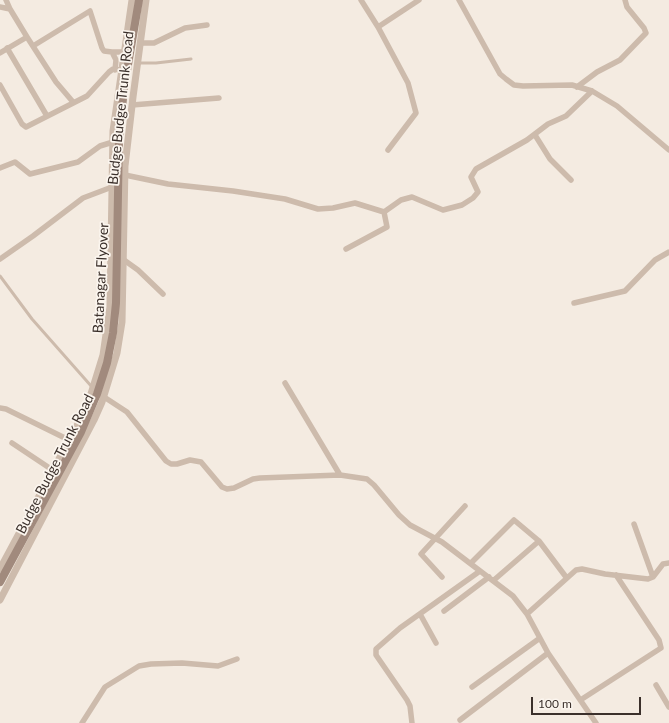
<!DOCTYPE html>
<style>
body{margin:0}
#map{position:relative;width:669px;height:723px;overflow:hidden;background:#f4ebe1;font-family:Lato,sans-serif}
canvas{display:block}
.scale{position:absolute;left:531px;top:697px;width:110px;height:18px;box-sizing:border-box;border:2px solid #3b302b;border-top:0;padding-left:5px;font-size:12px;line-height:14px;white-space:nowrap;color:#3b302b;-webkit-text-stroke:3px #fbf5ee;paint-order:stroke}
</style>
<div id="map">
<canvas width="669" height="723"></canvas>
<div class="scale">100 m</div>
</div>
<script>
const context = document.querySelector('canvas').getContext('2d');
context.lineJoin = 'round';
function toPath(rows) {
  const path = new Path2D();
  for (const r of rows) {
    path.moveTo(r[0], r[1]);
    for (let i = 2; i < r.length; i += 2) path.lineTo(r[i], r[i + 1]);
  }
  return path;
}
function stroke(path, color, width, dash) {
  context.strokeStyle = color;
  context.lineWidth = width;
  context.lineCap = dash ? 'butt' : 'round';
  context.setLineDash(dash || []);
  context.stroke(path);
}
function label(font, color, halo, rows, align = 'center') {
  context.font = font + ' Lato,sans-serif';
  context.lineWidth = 3.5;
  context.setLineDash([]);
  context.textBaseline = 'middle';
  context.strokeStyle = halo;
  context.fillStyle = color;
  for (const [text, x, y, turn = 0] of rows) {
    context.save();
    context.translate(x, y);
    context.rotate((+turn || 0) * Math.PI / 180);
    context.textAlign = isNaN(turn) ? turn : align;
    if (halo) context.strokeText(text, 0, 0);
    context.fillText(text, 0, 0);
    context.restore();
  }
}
stroke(toPath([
 [138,63,156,63,191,59],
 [0,276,32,319,92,387]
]), '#cdbbac', 3);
stroke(toPath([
 [6,0,10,9],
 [361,0,378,27],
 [459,0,500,74,506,79,514,85,523,86,572,85,592,91,617,106,669,150],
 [0,7,10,9,27,37],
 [141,43,154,43,185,28,207,25],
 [33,46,90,11,102,48,104,51,112,52,124,52],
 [7,48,47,116],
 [112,52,116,60,115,70],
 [0,53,27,37,56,82,73,102],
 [0,85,22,124,26,127,87,96,109,72,113,69,121,70],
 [577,87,597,72,620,60,646,33,644,28,627,7,625,0],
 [132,105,219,98],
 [535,135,550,159,571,180],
 [388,150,416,113,408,83,378,27,419,0],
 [0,168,15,162,30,174,78,162,100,146,113,142],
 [125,175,168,184,233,191,285,199,318,209,333,208,355,203,384,212],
 [346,249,387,227,384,212,401,200,412,197,443,210,462,205,473,198,478,192,471,177,476,169,527,140,548,124,566,116,592,91],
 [0,259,33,236,83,198,112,187],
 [124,260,138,270,163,294],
 [574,303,625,291,655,260,669,252],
 [285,383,340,475],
 [101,395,127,412,166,461,171,464,177,464,190,460,201,462,222,487,227,489,234,488,253,479,260,478,340,475,367,479,374,485,399,515,410,525,442,542,513,596,527,614,548,653,596,723],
 [0,408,6,409,69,440],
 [12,443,54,471],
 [634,524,653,577],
 [471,563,514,520,539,541,566,577],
 [442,577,421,554,465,506],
 [494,580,539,541],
 [444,611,489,577],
 [420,614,436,643],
 [527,614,576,570,582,569,605,574,648,579,653,577,663,564,669,563],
 [656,685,669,707],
 [472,687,540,638],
 [582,699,661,648,659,640,616,575],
 [460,720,548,653],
 [82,723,105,687,139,666,151,664,182,663,218,666,237,659],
 [412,723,410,706,407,700,376,655,376,649,400,628,480,571]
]), '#cdbbac', 5.5);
stroke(toPath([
 [0,569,81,418,90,397,103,355,110,307,113,131,132,0],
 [0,600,94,420,102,402,117,353,122,322,125,166,133,97,146,0]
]), '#cdbbac', 7);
stroke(toPath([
 [0,582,81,432,97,394,107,363,113,333,116,303,119,139,124,88,139,0]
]), '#a18a7d', 8);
label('14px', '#3b302b', '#fbf5ee', [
 ["Budge Budge Trunk Road",121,108,-84],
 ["Batanagar Flyover",101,278,-87],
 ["Budge Budge Trunk Road",55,464,-63]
]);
</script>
